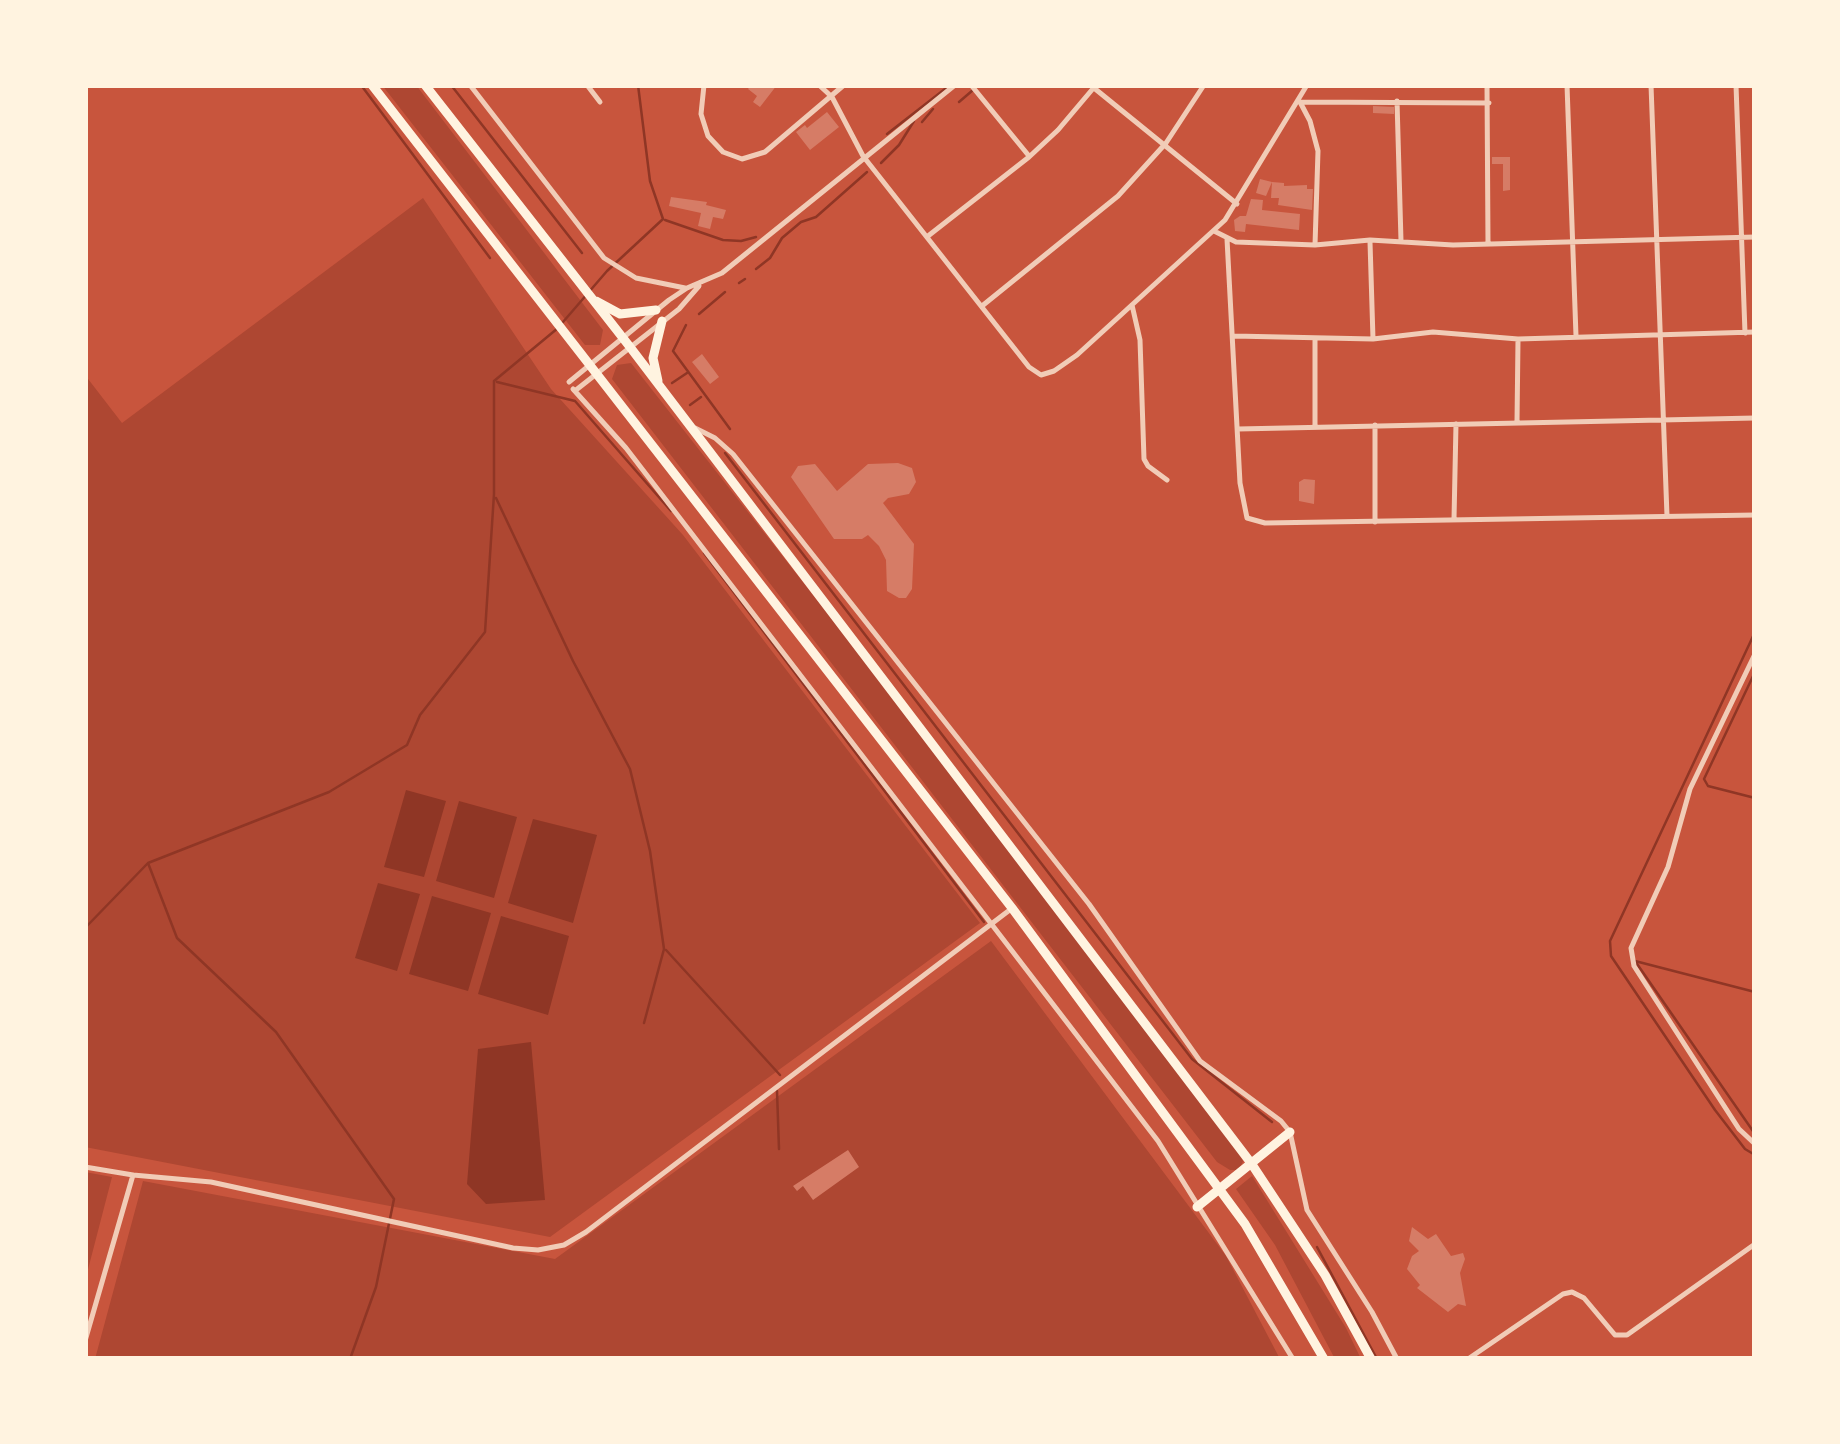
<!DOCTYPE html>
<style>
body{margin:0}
#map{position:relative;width:1840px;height:1444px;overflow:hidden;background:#c8553d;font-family:Poppins,sans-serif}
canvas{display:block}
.frame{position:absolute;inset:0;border:88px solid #fff3e0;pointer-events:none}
</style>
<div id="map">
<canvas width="1840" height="1444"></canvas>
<div class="frame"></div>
</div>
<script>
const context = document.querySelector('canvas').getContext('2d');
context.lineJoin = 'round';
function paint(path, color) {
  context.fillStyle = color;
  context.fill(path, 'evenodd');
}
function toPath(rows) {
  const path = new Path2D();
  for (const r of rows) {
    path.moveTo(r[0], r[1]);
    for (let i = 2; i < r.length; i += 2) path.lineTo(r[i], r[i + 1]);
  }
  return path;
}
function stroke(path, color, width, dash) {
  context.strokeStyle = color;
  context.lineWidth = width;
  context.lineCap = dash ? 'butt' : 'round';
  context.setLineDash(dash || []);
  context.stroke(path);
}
paint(toPath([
 [382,85,416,85,603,330,600,345,585,345],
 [423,198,551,389,683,535,980,923,550,1237,85,1147,85,375,122,423],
 [631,363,1065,916,1235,1147,1243,1161,1239,1170,1230,1170,1217,1162,612,379,617,365],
 [991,941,1226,1256,1280,1359,95,1359,143,1181,555,1259],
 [85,1172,112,1177,85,1281],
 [1252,1176,1346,1328,1361,1359,1335,1359,1275,1245,1236,1189]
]), '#ae4732');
paint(toPath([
 [406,790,446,801,424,877,384,867],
 [459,801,517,817,494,898,436,881],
 [533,819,597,835,573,923,508,903],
 [378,883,420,894,397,971,355,958],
 [432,896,491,913,468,991,409,974],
 [501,916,569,936,548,1015,478,994],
 [531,1042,545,1200,486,1204,467,1184,478,1049]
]), '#8f3625');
stroke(toPath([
 [361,85,490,258],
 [451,85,582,253],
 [959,102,973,90],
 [922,122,933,109],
 [887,134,950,85],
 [881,163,899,145,914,121],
 [665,220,723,240,741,241,756,237],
 [756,269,770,258,782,238,801,222,816,217,867,172],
 [739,283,745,279],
 [699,314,725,292],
 [563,322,607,271,663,219,650,181,638,85],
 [686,325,673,351,730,429],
 [497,382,575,401,671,511],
 [672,383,687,373],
 [690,405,701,397],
 [725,453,1192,1059,1272,1122],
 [496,498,573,661,630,769,650,851,664,949,644,1023],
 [704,553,984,922],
 [1755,632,1610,941,1611,956,1715,1110,1745,1149,1755,1155],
 [1755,672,1704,779,1708,786,1755,798],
 [148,863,177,938,276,1032,394,1199,376,1287,350,1359],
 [85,928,148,863,329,792,407,745,420,715,485,632,494,494,494,381,558,328],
 [666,950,780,1075],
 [1755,992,1635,961,1755,1134],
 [777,1091,779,1149],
 [1317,1247,1377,1359]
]), '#8f3625', 2.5);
paint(toPath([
 [751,85,777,85,760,107,753,102,757,96,748,89],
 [1373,106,1394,107,1394,114,1373,113],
 [827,112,839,127,810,150,796,132,805,125,807,128],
 [1492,157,1510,157,1510,190,1503,191,1503,164,1492,164],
 [1260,179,1272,182,1266,196,1256,193],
 [1272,182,1284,183,1284,186,1307,185,1307,189,1313,189,1312,210,1278,205,1279,198,1271,198],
 [671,197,707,202,706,205,726,210,723,219,713,217,710,229,698,226,701,213,669,206],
 [1251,199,1263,200,1262,210,1300,214,1299,230,1246,224,1245,232,1235,231,1234,220,1240,216,1246,216],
 [702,354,719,377,710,384,692,362],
 [898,463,912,468,916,482,909,494,888,498,883,503,914,544,912,589,906,598,899,598,887,591,886,560,879,546,868,535,862,539,834,539,791,477,798,466,815,464,837,491,868,464],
 [1304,479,1315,480,1314,504,1299,501,1299,482],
 [848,1150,859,1167,813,1200,803,1186,797,1191,793,1186],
 [1412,1227,1428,1239,1436,1234,1451,1256,1463,1253,1465,1259,1460,1273,1466,1306,1458,1304,1448,1312,1417,1288,1420,1285,1407,1269,1412,1256,1419,1251,1409,1241]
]), '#d67c66');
stroke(toPath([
 [470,85,604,258,636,278,685,288],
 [587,85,600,102],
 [704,85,701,114,708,136,723,152,742,159,765,152,844,85],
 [819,85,832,97,863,156,1029,367,1041,375,1054,371,1077,355,1225,220,1307,85],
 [971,85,1029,156],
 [1487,85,1488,244],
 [1567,85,1576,336],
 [1651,85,1667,516],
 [1736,85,1745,333],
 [1094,88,1237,204],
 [1397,101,1401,241],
 [1214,231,1236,242,1315,245,1370,240,1453,245,1755,237],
 [928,236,1029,157,1058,130,1096,85],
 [1227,239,1240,483,1247,518,1265,523,1755,515],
 [1370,242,1373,339],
 [1315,245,1318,151,1310,121,1300,102,1489,103],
 [1132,305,1140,340,1144,459,1148,466,1167,480],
 [982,306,1118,196,1166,143,1204,85],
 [1234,336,1373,339,1433,332,1518,339,1755,332],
 [1315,338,1315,427],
 [569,382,669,300,687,288,722,273,955,85],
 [573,389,626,448,1158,1141,1293,1359],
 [576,390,679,309,699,286],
 [1517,422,1518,340],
 [1375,425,1375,522],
 [695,428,715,438,733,454,1089,904,1200,1061,1281,1121,1290,1132,1307,1210,1372,1312,1397,1359],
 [1238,429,1755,418],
 [1454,519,1456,424],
 [1755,654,1690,789,1668,867,1631,948,1634,966,1739,1129,1755,1144],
 [85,1167,133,1175,211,1182,513,1248,538,1250,564,1245,586,1232,1011,909],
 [85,1341,133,1175],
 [1468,1359,1563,1294,1572,1292,1584,1298,1615,1335,1627,1335,1755,1244]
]), '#f1ccb7', 5);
stroke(toPath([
 [372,85,1012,908,1245,1224,1324,1359],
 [425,85,630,347,1251,1163,1325,1275,1371,1359],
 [596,301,620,314,656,310],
 [658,381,653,358,662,321],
 [1197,1207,1290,1132]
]), '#fff3e0', 9);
</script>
